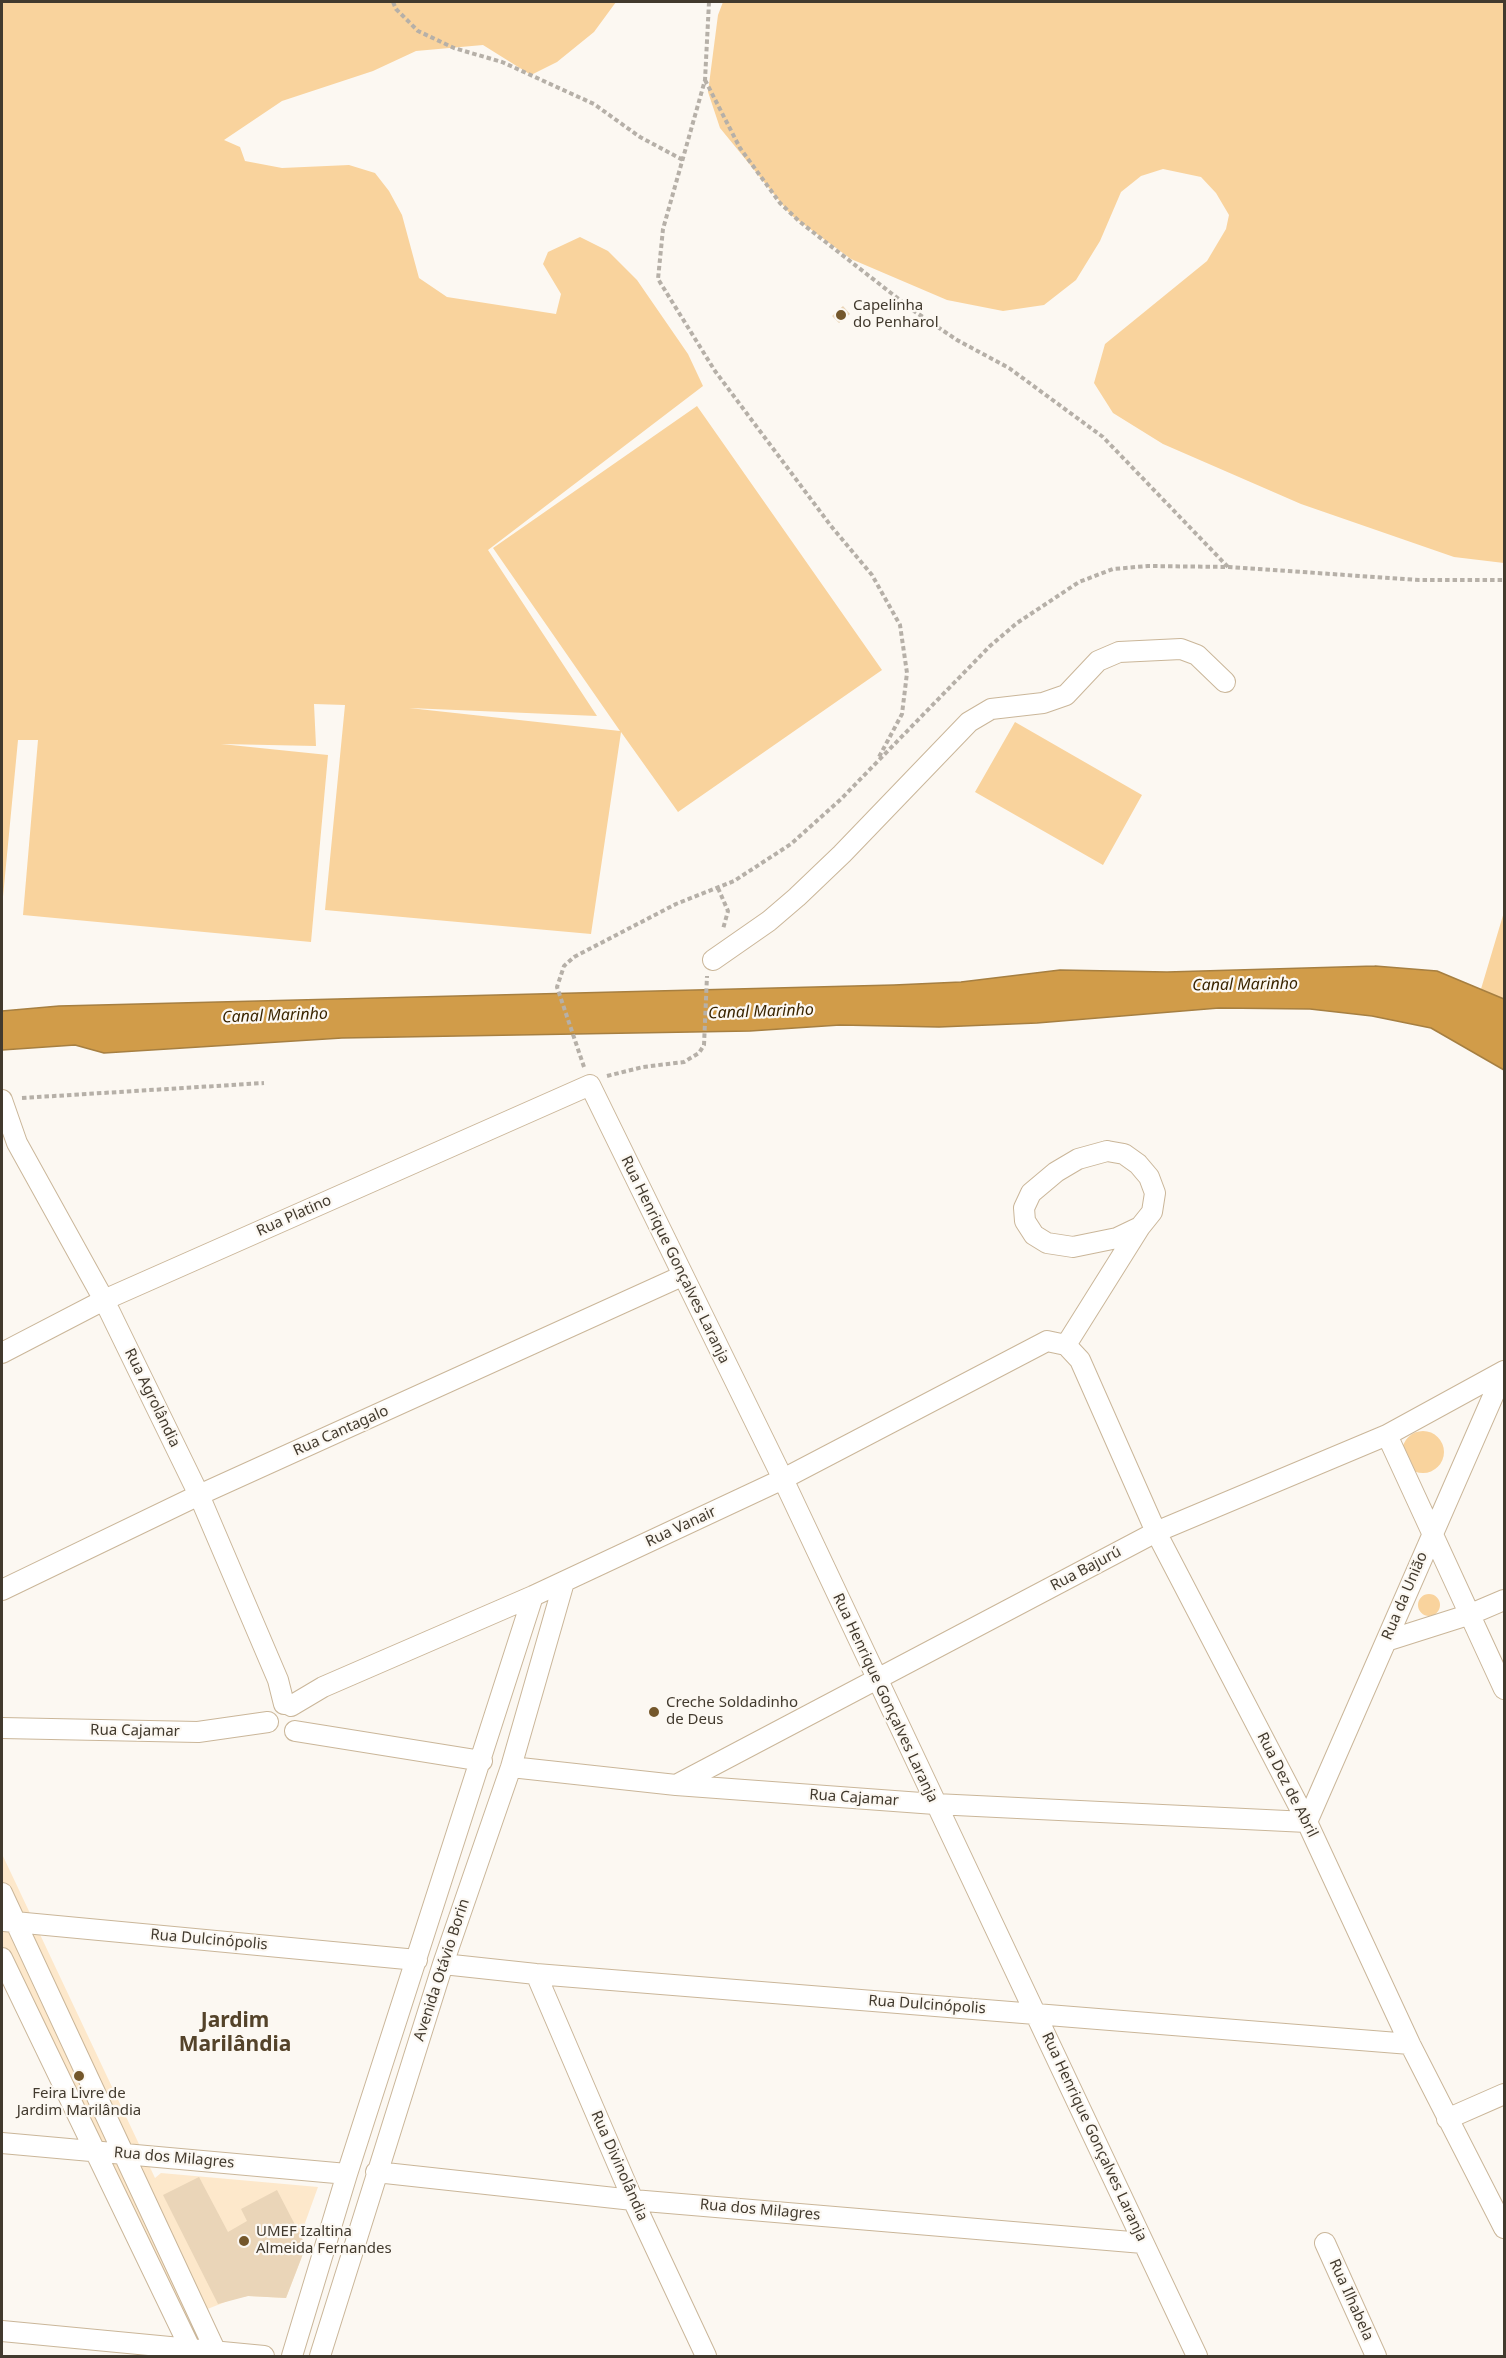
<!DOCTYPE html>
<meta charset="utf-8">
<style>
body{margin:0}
#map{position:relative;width:1506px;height:2358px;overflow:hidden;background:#fcf8f2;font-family:"Noto Sans",sans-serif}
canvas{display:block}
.frame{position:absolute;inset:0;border:3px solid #423a2e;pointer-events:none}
</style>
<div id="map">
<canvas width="1506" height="2358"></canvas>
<div class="frame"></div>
</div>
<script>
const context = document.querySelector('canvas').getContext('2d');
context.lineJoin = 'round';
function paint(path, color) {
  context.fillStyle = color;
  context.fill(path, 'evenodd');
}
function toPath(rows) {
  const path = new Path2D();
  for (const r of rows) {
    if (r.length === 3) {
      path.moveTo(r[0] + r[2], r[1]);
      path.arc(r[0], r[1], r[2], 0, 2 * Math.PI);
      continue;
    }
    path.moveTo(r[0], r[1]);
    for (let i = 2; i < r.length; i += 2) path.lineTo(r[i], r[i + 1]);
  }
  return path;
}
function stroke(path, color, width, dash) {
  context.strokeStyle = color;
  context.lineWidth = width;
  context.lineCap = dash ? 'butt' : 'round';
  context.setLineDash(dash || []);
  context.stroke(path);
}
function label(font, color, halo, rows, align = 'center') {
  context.font = font + ' "Noto Sans",sans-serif';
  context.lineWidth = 4.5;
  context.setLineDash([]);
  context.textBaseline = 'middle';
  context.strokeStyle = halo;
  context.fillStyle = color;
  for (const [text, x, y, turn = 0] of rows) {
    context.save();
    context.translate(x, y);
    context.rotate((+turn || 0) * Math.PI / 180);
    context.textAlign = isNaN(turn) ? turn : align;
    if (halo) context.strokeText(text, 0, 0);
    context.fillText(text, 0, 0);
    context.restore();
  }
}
paint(toPath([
 [2,1854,155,2178,161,2173,318,2187,305,2223,309,2231,301,2236,306,2246,286,2298,248,2296,233,2299,169,2324,2,1973]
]), '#fde8cb');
paint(toPath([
 [2,2,616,2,594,32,557,62,531,75,483,45,416,51,373,71,282,101,224,140,240,147,245,161,282,168,349,165,375,173,389,191,402,215,419,278,447,297,556,314,561,294,543,264,548,252,580,237,608,251,637,280,688,354,703,386,488,550,597,716,409,708,620,731,493,548,697,406,882,670,678,812,621,732,591,934,325,910,345,705,314,704,316,746,221,744,328,755,311,942,23,915,38,740,18,740,2,907],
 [723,2,1504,2,1504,563,1454,557,1301,504,1163,444,1113,413,1094,383,1105,344,1207,261,1226,229,1229,215,1216,193,1201,177,1163,169,1141,176,1121,192,1100,241,1076,280,1044,305,1003,311,947,300,851,259,791,215,720,128,708,92,718,15],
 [1015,722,1142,795,1103,865,975,792],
 [1504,912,1504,999,1481,989],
 [1423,1452,21],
 [1429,1605,11]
]), '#f9d39d');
const water = toPath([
 [1375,966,1437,971,1504,999,1504,1070,1431,1028,1372,1016,1310,1009,1219,1008,1037,1023,939,1027,840,1025,750,1031,342,1038,104,1053,75,1045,2,1050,2,1011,59,1006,894,985,961,982,1060,970,1167,972,1375,966]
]);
paint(water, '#d19c49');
stroke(water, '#a67f41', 1.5);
paint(toPath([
 [843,306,850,314,839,323,832,316],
 [199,2177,228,2232,247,2221,241,2209,277,2190,306,2246,286,2298,248,2296,218,2304,163,2195]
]), '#ead5b8');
const minor = toPath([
 [713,960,769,921,797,897,842,854,969,722,991,709,1043,703,1066,695,1098,661,1119,652,1181,649,1197,655,1225,682],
 [2,1100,17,1143,104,1300,199,1495,278,1680,284,1704],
 [1107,1151,1124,1154,1138,1164,1149,1177,1155,1193,1152,1212,1140,1227,1117,1238,1073,1247,1047,1243,1034,1235,1025,1221,1024,1208,1031,1193,1056,1172,1078,1159,1107,1151],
 [1066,1345,1080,1360,1156,1532,1307,1822,1410,2044,1504,2228],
 [1066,1345,1140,1227],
 [2,1353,104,1300,590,1085,783,1479,1197,2356],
 [1387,1435,1504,1689],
 [2,1590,199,1495,682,1276],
 [1386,1641,1471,1614,1504,1600],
 [291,1706,323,1687,533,1596,783,1479,1047,1341,1066,1345],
 [2,1728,198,1732,268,1722],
 [295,1731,482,1761],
 [511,1767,676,1785,935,1804,1307,1822,1504,1371],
 [676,1785,1156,1532,1387,1435,1504,1371],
 [2,1893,216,2352],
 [4,1921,417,1960],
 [2,1958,191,2350],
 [443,1964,536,1974,1410,2044],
 [536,1974,633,2200,706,2356],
 [1447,2119,1504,2094],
 [2,2143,347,2174],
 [376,2172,633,2200,1143,2243],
 [1325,2243,1376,2356],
 [2,2331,264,2356],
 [292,2356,347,2174,533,1596],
 [320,2356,443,1964,511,1767,564,1582]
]);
stroke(minor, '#cab699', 22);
stroke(toPath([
 [393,2,396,9,418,31,454,48,502,62,594,104,640,137,683,160],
 [709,2,705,80,663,229,658,279,715,371,831,526,872,575,900,625,907,673,902,714,879,757],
 [705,80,740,148,780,203,800,222,914,311,957,340,1009,368,1103,437,1228,567],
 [718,888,728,911,723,929],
 [584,1067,557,987,564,966,574,957,676,904,734,881,791,844,841,799,990,646,1017,623,1079,582,1113,569,1148,566,1229,567,1419,580,1504,580],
 [607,1076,643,1067,684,1062,699,1053,704,1045,707,976],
 [22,1098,264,1083]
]), '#b6b0a8', 4, [4.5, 3]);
stroke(minor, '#fff', 20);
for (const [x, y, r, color] of [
 [841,315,6,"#74572b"],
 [654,1712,6,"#74572b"],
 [79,2076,6,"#74572b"],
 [244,2241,6,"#74572b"]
]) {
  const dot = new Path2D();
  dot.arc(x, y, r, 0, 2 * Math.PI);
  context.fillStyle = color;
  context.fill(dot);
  stroke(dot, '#fcf8f2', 2);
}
label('15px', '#423a2e', '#fcf8f2', [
 ["Capelinha",853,306],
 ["do Penharol",853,323],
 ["Creche Soldadinho",666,1703],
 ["de Deus",666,1720],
 ["Feira Livre de",79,2094,"center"],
 ["Jardim Marilândia",79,2111,"center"],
 ["UMEF Izaltina",256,2232],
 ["Almeida Fernandes",256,2249]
], 'left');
label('15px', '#423a2e', '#fcf8f2', [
 ["Rua Platino",294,1216,-24],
 ["Rua Henrique Gonçalves Laranja",675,1260,64],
 ["Rua Agrolândia",152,1398,64],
 ["Rua Cantagalo",341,1431,-24],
 ["Rua Vanair",681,1527,-25],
 ["Rua Bajurú",1086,1569,-28],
 ["Rua da União",1405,1596,-67],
 ["Rua Henrique Gonçalves Laranja",885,1698,65],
 ["Rua Cajamar",135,1731,1],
 ["Rua Dez de Abril",1287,1785,63],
 ["Rua Cajamar",854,1798,4],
 ["Rua Dulcinópolis",209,1940,5],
 ["Avenida Otávio Borin",442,1970,-72],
 ["Rua Dulcinópolis",927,2005,4],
 ["Rua Henrique Gonçalves Laranja",1094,2137,65],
 ["Rua dos Milagres",174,2158,5],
 ["Rua Divinolândia",619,2166,66],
 ["Rua dos Milagres",760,2210,5],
 ["Rua Ilhabela",1351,2300,66]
]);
label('italic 16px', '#3a2500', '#fcf8f2', [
 ["Canal Marinho",1245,985,-1],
 ["Canal Marinho",761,1012,-2],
 ["Canal Marinho",275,1016,-2]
]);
label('bold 21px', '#54432a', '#fcf8f2', [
 ["Jardim",235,2021],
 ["Marilândia",235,2045]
]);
</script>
